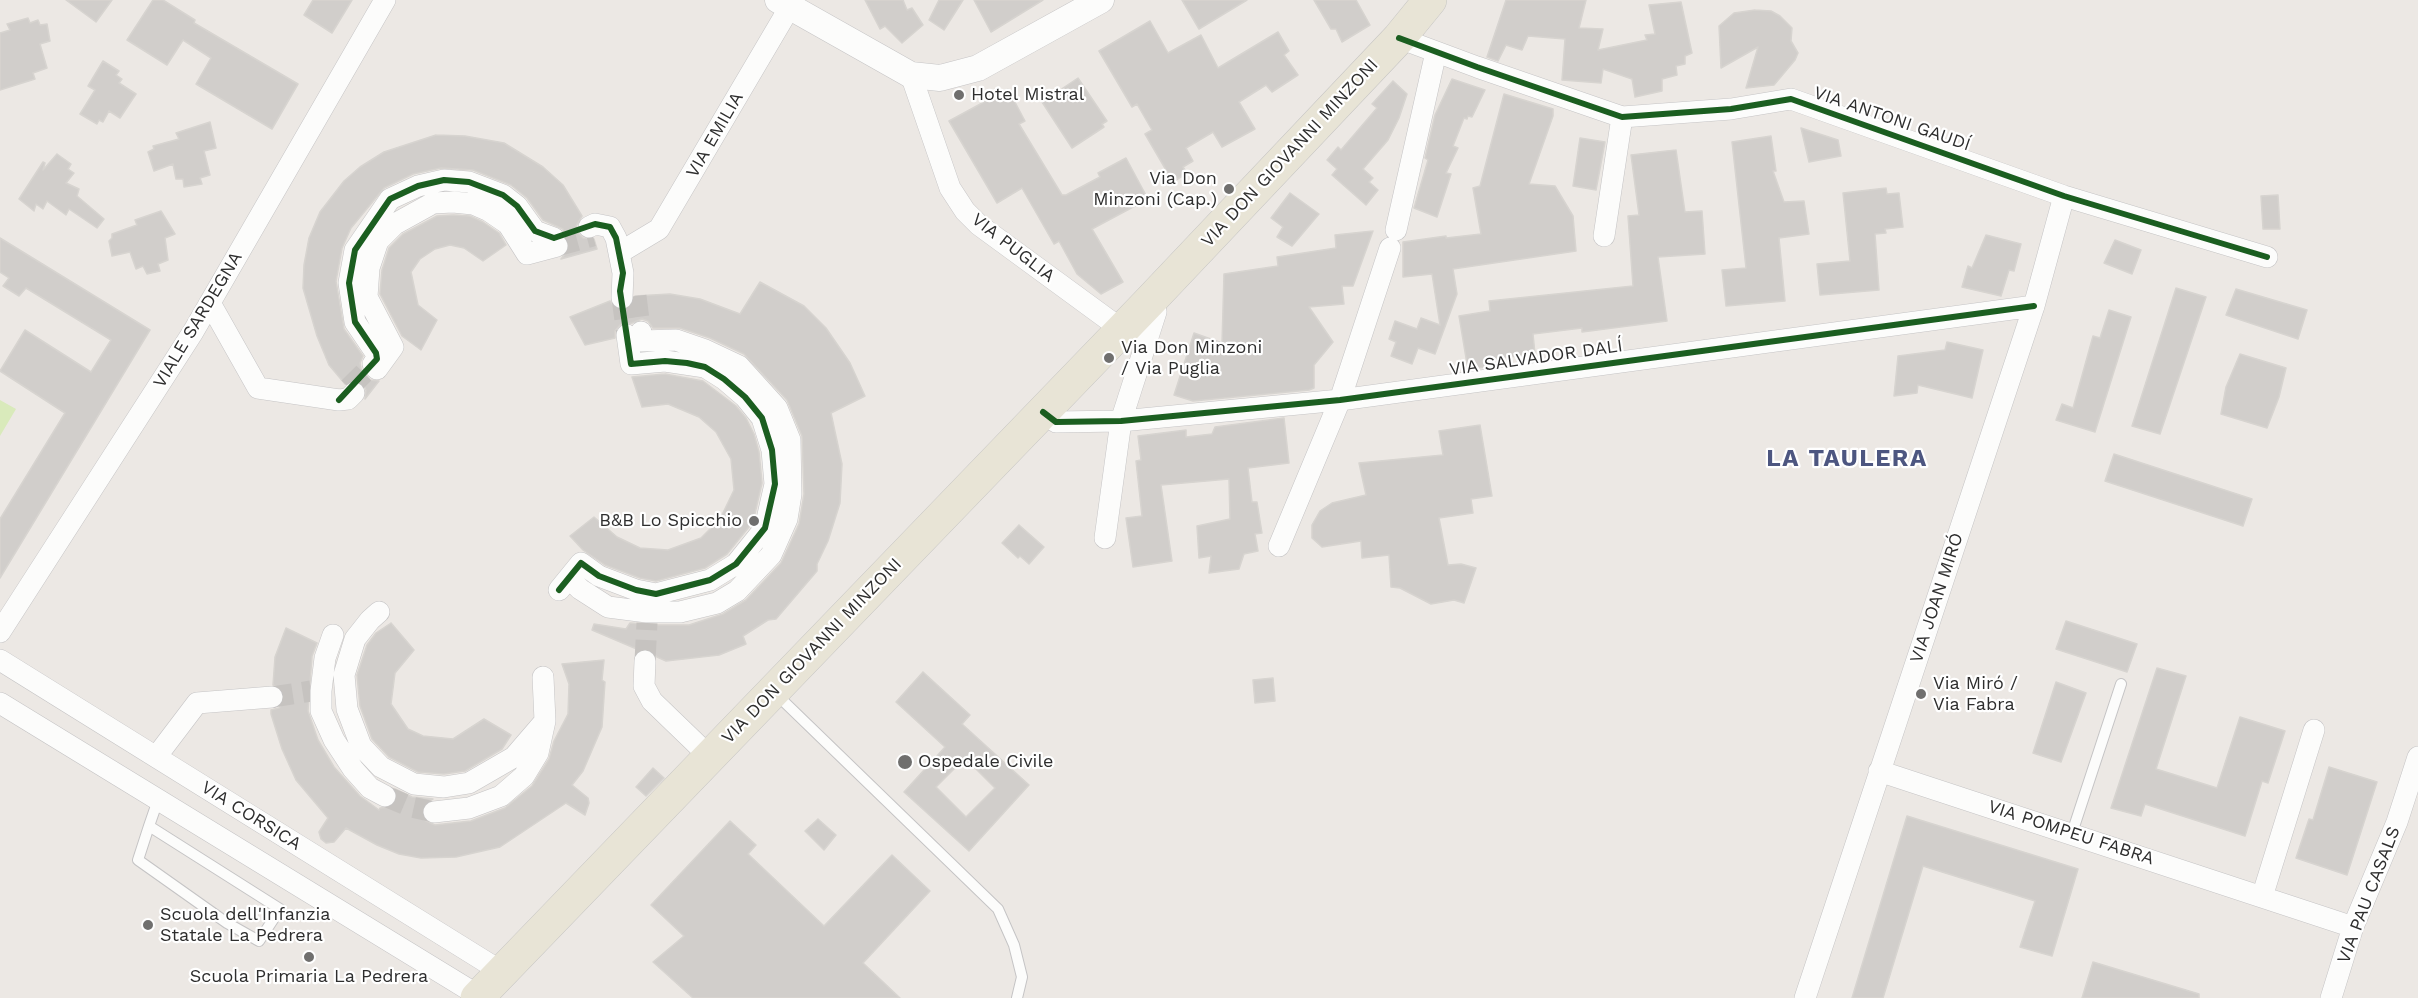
<!DOCTYPE html>
<meta charset="utf-8">
<style>
body{margin:0}
canvas{display:block;background:#ece8e4}
</style>
<canvas width="2418" height="998"></canvas>
<script>
const context = document.querySelector('canvas').getContext('2d');
context.lineJoin = 'round';
function paint(path, color) {
  context.fillStyle = color;
  context.fill(path, 'evenodd');
}
function toPath(rows) {
  const path = new Path2D();
  for (const r of rows) {
    path.moveTo(r[0], r[1]);
    for (let i = 2; i < r.length; i += 2) path.lineTo(r[i], r[i + 1]);
  }
  return path;
}
function stroke(path, color, width, dash) {
  context.strokeStyle = color;
  context.lineWidth = width;
  context.lineCap = dash ? 'butt' : 'round';
  context.setLineDash(dash || []);
  context.stroke(path);
}
function label(font, color, halo, rows, align = 'center') {
  context.font = font + ' "Work Sans",sans-serif';
  context.lineWidth = 4.5;
  context.setLineDash([]);
  context.textBaseline = 'middle';
  context.strokeStyle = halo;
  context.fillStyle = color;
  for (const [text, x, y, turn = 0] of rows) {
    context.save();
    context.translate(x, y);
    context.rotate((+turn || 0) * Math.PI / 180);
    context.textAlign = isNaN(turn) ? turn : align;
    if (halo) context.strokeText(text, 0, 0);
    context.fillText(text, 0, 0);
    context.restore();
  }
}
paint(toPath([
 [0,400,16,409,0,436]
]), '#d9eabb');
const building = toPath([
 [66,0,112,0,96,22,66,0],
 [153,0,163,0,195,20,194,23,298,84,272,129,196,84,211,58,183,40,167,65,127,40,153,0],
 [313,0,352,0,332,33,304,15,313,0],
 [865,0,903,0,907,10,912,8,923,25,902,43,885,26,880,29,865,0],
 [939,0,963,0,944,30,929,20,939,0],
 [974,0,1043,0,991,32,974,0],
 [1182,0,1247,0,1199,29,1182,0],
 [1314,0,1356,0,1370,25,1342,42,1336,29,1331,29,1314,0],
 [1506,0,1586,0,1579,28,1603,29,1598,50,1647,40,1645,35,1655,34,1649,5,1681,2,1692,53,1685,56,1685,64,1676,66,1677,75,1662,79,1662,91,1635,97,1632,79,1603,69,1601,83,1562,80,1565,39,1528,36,1522,50,1506,45,1498,61,1487,57,1506,0],
 [1755,10,1771,11,1780,16,1792,28,1791,41,1798,53,1795,60,1774,85,1746,88,1758,47,1721,68,1719,26,1734,13,1755,10],
 [28,18,30,23,38,20,40,25,47,24,50,41,40,44,47,68,33,73,35,79,0,90,0,33,10,30,7,24,28,18],
 [1150,21,1168,53,1201,35,1218,68,1278,32,1289,51,1284,55,1298,75,1272,92,1266,85,1239,102,1255,129,1222,147,1213,132,1186,148,1193,161,1183,167,1187,173,1173,182,1145,134,1152,130,1137,104,1132,107,1099,51,1150,21],
 [103,61,119,71,116,75,122,79,119,83,136,94,120,118,109,111,103,122,99,120,97,124,80,114,95,90,88,86,103,61],
 [1078,78,1107,121,1102,124,1104,127,1072,148,1042,102,1078,78],
 [1452,79,1485,90,1472,117,1468,116,1467,119,1464,118,1453,146,1458,148,1446,173,1451,174,1437,217,1414,208,1428,160,1425,158,1435,115,1452,79],
 [1393,81,1407,94,1399,118,1388,140,1363,169,1373,178,1369,182,1378,190,1366,205,1332,175,1337,169,1327,160,1338,147,1341,150,1377,108,1372,104,1393,81],
 [1008,89,1025,121,1019,124,1062,195,1066,195,1100,177,1098,173,1126,158,1148,199,1092,229,1123,282,1101,294,1077,274,1059,241,1054,244,1022,188,997,203,949,121,1008,89],
 [1504,94,1553,109,1553,116,1529,184,1555,186,1573,216,1576,251,1453,269,1457,294,1435,354,1418,348,1412,364,1391,356,1396,342,1389,339,1395,321,1417,329,1421,318,1440,325,1432,274,1403,277,1403,242,1446,236,1446,238,1481,234,1473,188,1480,186,1504,94],
 [210,122,216,148,204,151,210,175,200,178,202,184,184,187,183,179,176,179,173,164,154,171,148,152,154,149,153,146,179,139,176,133,210,122],
 [1801,128,1838,140,1841,156,1809,162,1801,128],
 [436,135,465,136,504,143,543,167,563,185,582,216,576,226,578,233,583,238,594,239,597,249,561,259,569,249,563,229,543,220,527,198,511,185,473,170,441,168,413,174,384,188,351,228,342,248,336,281,344,329,363,356,360,363,361,369,370,380,379,381,365,399,366,390,363,384,357,381,345,384,329,365,317,336,303,288,304,265,309,238,320,212,344,181,360,167,384,152,436,135],
 [1771,136,1776,171,1773,171,1784,202,1804,201,1809,234,1779,238,1785,301,1726,306,1722,270,1746,268,1732,142,1771,136],
 [1580,138,1605,142,1596,190,1573,186,1580,138],
 [1676,150,1685,212,1702,211,1705,254,1658,257,1667,321,1582,332,1582,328,1533,334,1535,354,1484,360,1485,367,1468,370,1459,316,1490,311,1489,301,1633,286,1628,216,1639,215,1631,155,1676,150],
 [57,154,71,164,68,169,74,173,66,183,79,189,77,196,104,219,97,228,69,209,66,215,47,201,43,209,36,204,34,211,19,199,43,162,45,163,43,170,57,154],
 [1886,188,1887,194,1899,193,1903,227,1885,229,1886,233,1875,234,1879,290,1820,295,1817,264,1850,261,1843,193,1886,188],
 [1290,193,1319,214,1292,246,1277,237,1283,227,1271,218,1290,193],
 [2278,195,2280,229,2263,229,2261,196,2278,195],
 [161,211,175,234,165,238,168,260,158,264,160,271,147,274,143,266,136,269,130,252,112,256,109,241,112,238,112,234,137,225,135,220,161,211],
 [453,215,470,216,483,222,499,233,506,245,483,261,464,248,450,245,435,249,420,259,411,272,418,305,437,320,421,350,402,336,380,294,382,270,389,248,403,234,437,216,453,215],
 [1373,231,1353,286,1342,286,1344,304,1309,307,1333,342,1314,365,1314,388,1309,390,1193,401,1174,395,1194,333,1222,343,1224,274,1278,266,1277,257,1336,248,1335,235,1373,231],
 [1986,235,2021,244,2014,271,2009,270,2001,296,1962,287,1968,266,1972,268,1986,235],
 [0,238,150,330,0,578,0,519,65,413,0,371,25,330,91,372,111,340,26,288,19,296,3,286,9,278,0,272,0,238],
 [2115,240,2141,250,2132,274,2104,263,2115,240],
 [760,282,804,306,826,328,850,363,865,396,831,413,842,464,840,503,828,541,817,564,817,571,776,619,768,620,743,636,746,644,719,655,666,661,657,657,651,650,639,650,592,630,594,624,626,629,630,623,657,625,689,625,723,614,746,600,781,563,799,524,804,494,802,436,787,400,744,354,710,338,680,328,653,328,648,321,642,319,632,323,620,325,615,331,615,338,585,345,570,317,610,301,615,308,622,311,632,305,635,296,670,294,700,299,740,314,760,282],
 [2176,288,2206,297,2160,434,2132,426,2176,288],
 [2236,289,2307,310,2298,339,2226,315,2236,289],
 [2109,310,2131,317,2095,432,2056,420,2062,404,2073,408,2093,336,2100,338,2109,310],
 [1947,342,1983,350,1972,398,1918,385,1917,393,1894,396,1898,356,1945,350,1947,342],
 [2240,354,2286,368,2279,397,2267,428,2221,414,2226,387,2240,354],
 [665,374,703,381,736,406,746,418,754,434,759,452,762,483,753,522,727,554,705,568,656,581,640,578,605,565,583,550,570,536,594,517,617,537,640,548,668,550,701,538,720,519,734,490,731,459,716,432,699,417,668,404,642,407,632,377,665,374],
 [1284,418,1289,463,1248,468,1252,502,1257,502,1262,533,1255,534,1258,551,1244,554,1239,569,1209,573,1211,556,1199,558,1197,526,1230,519,1229,479,1161,485,1172,561,1133,567,1126,518,1142,516,1136,461,1141,460,1138,436,1186,430,1186,437,1212,434,1215,427,1284,418],
 [1480,425,1492,496,1471,499,1473,513,1439,518,1448,565,1461,564,1476,568,1464,603,1454,600,1431,604,1400,588,1391,587,1389,555,1362,558,1361,541,1322,547,1312,538,1312,525,1320,511,1332,503,1366,495,1359,463,1443,455,1439,431,1480,425],
 [2114,454,2252,499,2243,526,2105,481,2114,454],
 [1019,525,1044,547,1029,564,1020,556,1018,558,1002,543,1019,525],
 [2066,621,2137,644,2127,672,2056,649,2066,621],
 [391,623,414,650,395,673,391,704,408,729,423,736,453,739,484,719,511,735,502,749,465,771,444,774,418,772,389,757,372,739,360,706,357,675,367,645,376,633,391,623],
 [286,628,317,643,312,656,308,711,318,740,334,767,360,796,379,810,380,808,391,807,396,802,398,795,395,789,412,797,433,799,426,802,421,813,424,820,435,825,471,821,505,808,532,786,549,759,554,741,568,714,569,684,562,664,604,660,602,680,605,682,602,727,583,771,572,785,588,798,589,803,585,815,566,803,500,847,456,857,421,858,399,854,377,845,346,828,334,842,326,843,321,839,319,832,328,818,296,780,282,749,271,714,271,710,279,708,283,703,285,697,282,689,273,685,275,657,286,628],
 [2157,668,2186,676,2156,769,2217,788,2240,717,2285,731,2268,783,2262,781,2245,836,2145,804,2141,816,2111,808,2157,668],
 [923,672,970,715,962,724,1029,785,969,851,904,792,945,747,896,702,923,672],
 [965,758,995,788,966,817,936,787,965,758],
 [1273,678,1275,701,1255,703,1253,680,1273,678],
 [2056,682,2086,693,2061,762,2033,753,2056,682],
 [2329,767,2377,782,2347,875,2296,858,2309,819,2313,820,2329,767],
 [653,768,664,778,646,796,636,787,653,768],
 [1907,816,2078,869,2052,956,2020,947,2035,901,1923,866,1883,998,1852,998,1907,816],
 [818,819,836,835,824,850,805,831,818,819],
 [730,821,756,845,748,854,824,926,892,855,930,891,863,963,900,998,693,998,653,962,684,936,651,905,730,821],
 [2093,962,2199,994,2199,998,2082,998,2093,962]
]);
paint(building, '#d1cecb');
stroke(building, '#d7d4d0', 1.5);
stroke(toPath([
 [557,246,593,236],
 [636,296,640,328],
 [622,298,627,335],
 [349,388,373,364],
 [645,661,647,623],
 [272,697,311,691],
 [385,796,411,807,434,812]
]), '#c6c3c0', 21, [21, 10]);
const service = toPath([
 [775,693,998,909,1014,945,1022,977,1017,998],
 [149,826,280,909,259,941,227,923,138,860,149,826,158,800],
 [2072,833,2121,684]
]);
const minor = toPath([
 [1399,38,1477,67,1622,117,1731,109,1791,99,2064,196,2267,257],
 [911,75,950,188,965,211,979,225,1121,329],
 [589,227,595,224,610,227,616,238,623,273,622,298],
 [1396,230,1436,52],
 [1604,236,1622,117],
 [619,253,659,229,794,0],
 [210,303,258,388,339,400,348,399,354,393],
 [373,364,377,359,376,353,355,322,349,283,355,250,390,199,418,186,444,180,469,182,503,195,517,206,535,231,554,238],
 [377,369,393,347,367,297,369,268,378,241,395,224,433,203,453,202,473,204,489,211,508,224,527,254,557,246],
 [1043,412,1056,422,1121,421,1340,400,2034,306],
 [1105,538,1121,421,1156,312,1147,304],
 [1279,546,1340,400,1390,248],
 [569,578,580,589,608,607,647,612,680,612,717,603,737,591,771,555,787,519,791,494,790,440,777,408,739,366,705,350,676,340,641,341,641,332],
 [559,590,581,563,599,576,636,590,656,594,710,580,736,564,765,528,775,484,772,450,762,418,745,397,724,379,705,367,665,361,631,364,627,335],
 [379,612,370,620,355,639,344,675,347,709,361,746,381,767,414,784,444,787,469,783,514,757,545,721],
 [0,632,193,332,385,0],
 [333,635,325,658,321,691,321,711,334,740,353,769,370,788,385,796],
 [0,660,502,972],
 [645,661,644,686,652,701,709,756],
 [0,703,479,996],
 [156,757,197,703,272,697],
 [1879,771,2353,927],
 [434,812,469,808,501,796,524,776,538,753,545,721,543,677],
 [2262,897,2314,730],
 [1805,998,2034,306,2064,196],
 [2331,998,2353,927,2397,822,2418,757]
]);
const tertiary = toPath([
 [778,0,911,75,940,78,978,68,1101,0]
]);
const primary = toPath([
 [477,998,1147,304,1399,38,1430,0]
]);
stroke(service, '#c5c4c5', 12);
stroke(minor, '#c5c4c5', 22);
stroke(tertiary, '#c5c4c5', 27);
stroke(primary, '#c6c5c4', 34);
stroke(service, '#fcfcfb', 10);
stroke(minor, '#fcfcfb', 21);
stroke(tertiary, '#fcfcfb', 26);
stroke(primary, '#e8e4d6', 33);
stroke(toPath([
 [1399,38,1477,67,1622,117,1731,109,1791,99,2064,196,2267,257],
 [339,400,377,359,376,353,355,322,349,283,355,250,390,199,418,186,444,180,469,182,503,195,517,206,535,231,554,238,595,224,610,227,616,238,623,273,620,291,631,364,665,361,687,363,705,367,724,379,745,397,762,418,772,450,775,484,765,528,736,564,710,580,656,594,636,590,599,576,581,563,559,590],
 [1043,412,1056,422,1121,421,1340,400,2034,306]
]), '#1b5e20', 6);
for (const [x, y, r, color] of [
 [959,95,6,"#706f6e"],
 [1229,189,6,"#706f6e"],
 [1109,358,6,"#706f6e"],
 [754,521,6,"#706f6e"],
 [1921,694,6,"#706f6e"],
 [905,762,8,"#706f6e"],
 [148,925,6,"#706f6e"],
 [309,957,6,"#706f6e"]
]) {
  const dot = new Path2D();
  dot.arc(x, y, r, 0, 2 * Math.PI);
  context.fillStyle = color;
  context.fill(dot);
  stroke(dot, '#fff', 2);
}
label('18px', '#2e2e2e', '#fff', [
 ["Hotel Mistral",971,95],
 ["Via Don",1217,179,"right"],
 ["Minzoni (Cap.)",1217,200,"right"],
 ["Via Don Minzoni",1121,348],
 ["/ Via Puglia",1121,369],
 ["B&B Lo Spicchio",742,521,"right"],
 ["Via Miró /",1933,684],
 ["Via Fabra",1933,705],
 ["Ospedale Civile",918,762],
 ["Scuola dell'Infanzia",160,915],
 ["Statale La Pedrera",160,936],
 ["Scuola Primaria La Pedrera",309,977,"center"]
], 'left');
label('18px', '#2e2e2e', '#fff', [
 ["VIA ANTONI GAUDÍ",1892,119,19],
 ["VIA EMILIA",715,135,-60],
 ["VIA DON GIOVANNI MINZONI",1290,153,-47],
 ["VIA PUGLIA",1013,248,38],
 ["VIALE SARDEGNA",198,320,-59],
 ["VIA SALVADOR DALÍ",1536,358,-8],
 ["VIA JOAN MIRÓ",1937,598,-72],
 ["VIA DON GIOVANNI MINZONI",812,651,-46],
 ["VIA CORSICA",251,816,32],
 ["VIA POMPEU FABRA",2071,833,18],
 ["VIA PAU CASALS",2369,895,-69]
]);
context.letterSpacing = '1.5px';
label('bold 24px', '#4d5680', '#fff', [
 ["LA TAULERA",1847,459]
]);
context.letterSpacing = '0px';
</script>
